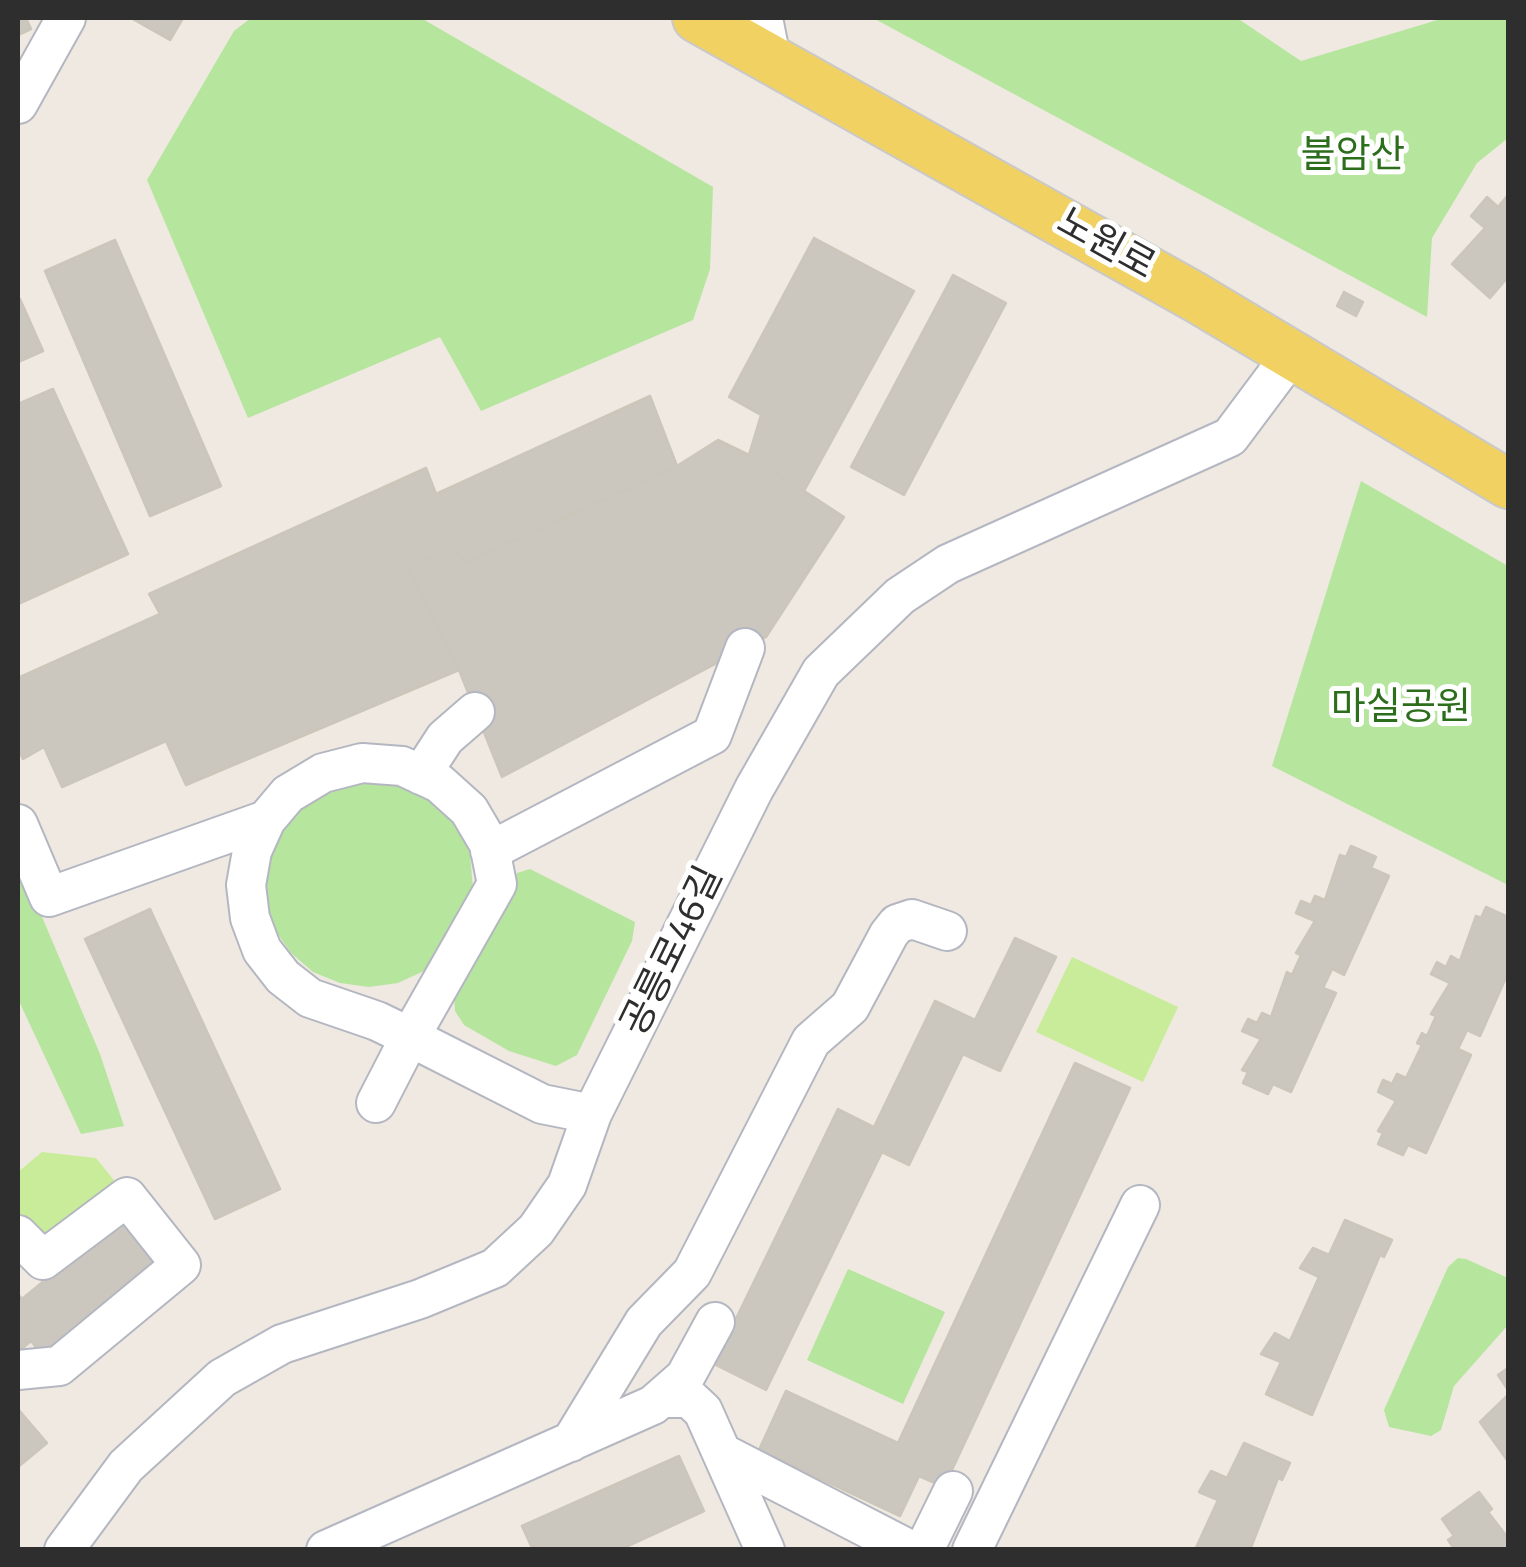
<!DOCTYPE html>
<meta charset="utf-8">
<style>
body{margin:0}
#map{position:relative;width:1526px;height:1567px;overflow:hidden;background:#efe9e1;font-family:"Titillium Web",sans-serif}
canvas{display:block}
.frame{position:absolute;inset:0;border:20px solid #2e2e2e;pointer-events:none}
</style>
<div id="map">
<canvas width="1526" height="1567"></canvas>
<div class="frame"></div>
</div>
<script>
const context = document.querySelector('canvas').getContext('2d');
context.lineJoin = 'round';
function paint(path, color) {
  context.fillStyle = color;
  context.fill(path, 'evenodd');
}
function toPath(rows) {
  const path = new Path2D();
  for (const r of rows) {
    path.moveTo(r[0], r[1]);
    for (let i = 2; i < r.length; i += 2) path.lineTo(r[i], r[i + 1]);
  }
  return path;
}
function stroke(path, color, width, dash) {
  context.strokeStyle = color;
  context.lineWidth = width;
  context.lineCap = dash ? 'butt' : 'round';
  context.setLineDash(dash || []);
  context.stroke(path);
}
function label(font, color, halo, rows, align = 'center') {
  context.font = font + ' "Titillium Web","Noto Sans KR",sans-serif';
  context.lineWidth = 10;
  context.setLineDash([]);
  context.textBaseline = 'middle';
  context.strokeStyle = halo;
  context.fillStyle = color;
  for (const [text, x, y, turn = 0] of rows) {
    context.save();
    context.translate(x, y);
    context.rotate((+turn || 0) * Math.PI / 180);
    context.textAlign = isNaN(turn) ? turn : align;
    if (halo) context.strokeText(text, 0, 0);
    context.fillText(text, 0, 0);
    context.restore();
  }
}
paint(toPath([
 [251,18,421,18,713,187,710,269,693,320,481,411,440,337,248,418,147,180,234,31],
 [873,18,1237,18,1301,61,1444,18,1508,18,1508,138,1477,163,1432,238,1427,317],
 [1361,481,1508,566,1508,885,1272,766],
 [404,775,457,815,470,854,473,888,450,949,424,971,398,983,369,987,340,983,313,972,291,953,275,930,265,902,264,873,271,845,285,820,309,796,338,782],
 [18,860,100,1054,124,1126,81,1134,18,999],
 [530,869,635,922,632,941,577,1055,556,1066,509,1051,464,1025,455,1011,454,996,517,873],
 [1466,1259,1508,1278,1508,1325,1454,1386,1441,1430,1431,1436,1389,1427,1384,1410,1448,1267,1458,1258],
 [848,1269,945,1312,903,1404,807,1360]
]), '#b6e59e');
paint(toPath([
 [1072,957,1178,1007,1143,1082,1036,1032],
 [42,1152,96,1158,117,1184,37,1250,18,1226,18,1172]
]), '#c9ec9a');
const building = toPath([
 [18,18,26,18,31,29,18,35,18,18],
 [131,18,183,18,170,40,131,18],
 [1508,195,1508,277,1490,298,1452,264,1485,228,1471,216,1487,197,1498,207,1508,195],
 [814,238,914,291,804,491,749,455,761,415,729,397,814,238],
 [115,240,221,486,150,516,45,271,115,240],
 [953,275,1006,303,904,495,851,467,953,275],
 [1344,292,1363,302,1356,316,1337,306,1344,292],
 [20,299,43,351,18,362,18,300,20,299],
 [53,389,128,554,18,604,18,404,53,389],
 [650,396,677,466,465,563,452,545,409,570,459,670,186,785,166,741,62,787,44,747,23,759,18,748,18,678,160,614,149,594,426,468,436,494,650,396],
 [718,440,749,455,844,517,766,637,502,777,459,670,409,570,452,545,465,563,677,466,718,440],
 [1351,846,1376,857,1371,868,1389,876,1344,975,1332,969,1323,988,1336,993,1291,1092,1273,1084,1268,1094,1243,1083,1248,1072,1242,1070,1261,1039,1242,1031,1248,1019,1257,1023,1262,1013,1271,1017,1287,972,1292,975,1301,955,1296,953,1315,921,1296,913,1301,901,1311,905,1315,896,1325,900,1340,855,1346,857,1351,846],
 [1486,907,1508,917,1508,973,1480,1036,1467,1030,1458,1049,1471,1055,1426,1153,1408,1145,1403,1155,1378,1144,1383,1133,1378,1131,1396,1101,1378,1092,1383,1080,1392,1084,1397,1074,1406,1078,1422,1045,1417,1043,1422,1033,1427,1036,1436,1016,1431,1014,1450,983,1431,974,1437,962,1446,967,1451,956,1460,961,1476,916,1481,918,1486,907],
 [150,909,280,1189,215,1219,85,939,150,909],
 [1015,938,1056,957,1000,1071,963,1054,909,1165,882,1152,766,1390,714,1364,838,1109,874,1127,935,1001,975,1020,1015,938],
 [1075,1063,1130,1088,944,1487,919,1476,900,1516,759,1450,786,1391,898,1443,1075,1063],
 [129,1211,166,1256,44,1357,31,1341,18,1352,18,1294,22,1299,129,1211],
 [1345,1220,1392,1240,1384,1257,1380,1255,1312,1415,1266,1394,1281,1362,1261,1354,1275,1333,1290,1341,1319,1277,1300,1268,1313,1248,1329,1255,1345,1220],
 [1508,1368,1508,1390,1498,1375,1508,1368],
 [1508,1395,1508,1458,1507,1460,1480,1422,1508,1395],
 [18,1409,47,1443,18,1467,18,1409],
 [1244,1443,1290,1463,1282,1480,1278,1478,1250,1550,1195,1550,1218,1500,1199,1492,1211,1471,1227,1478,1244,1443],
 [679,1456,704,1511,619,1550,533,1550,522,1526,679,1456],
 [1479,1492,1492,1509,1488,1512,1508,1538,1508,1550,1455,1550,1448,1540,1454,1536,1442,1519,1479,1492]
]);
paint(building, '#cbc7bf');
stroke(building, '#cbc5ba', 2.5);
const minor = toPath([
 [763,18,771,59],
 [18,104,66,18],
 [421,775,445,738,475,712],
 [18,824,49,897,266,820],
 [490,851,712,735,745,648],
 [376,1103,410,1037,497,884,489,844,469,810,439,783,402,766,362,763,323,773,288,794,266,820,252,851,246,885,250,918,262,950,283,977,310,998,377,1021,410,1037,542,1104,592,1114],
 [18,1235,43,1260,127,1197,181,1265,59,1366,18,1370],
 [663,1398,689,1398,703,1411,765,1550],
 [571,1442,644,1322,692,1273,811,1041,850,1007,889,934,897,924,912,919,947,931],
 [722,1453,910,1550],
 [64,1550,126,1466,222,1378,282,1344,420,1299,495,1268,536,1230,567,1185,592,1114,754,789,821,672,900,596,948,564,1230,437,1292,354],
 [326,1550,653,1405,685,1377,715,1322],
 [924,1550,953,1491],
 [972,1550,1140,1205]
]);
const major = toPath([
 [697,18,1195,297,1508,484]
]);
stroke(minor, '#b4b7c1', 42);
stroke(major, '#c9c9c9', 52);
stroke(minor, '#fff', 38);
stroke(major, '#f2d163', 48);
label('38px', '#2c6e1b', '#fff', [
 ["불암산",1353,158],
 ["마실공원",1401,710]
]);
label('38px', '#2e2e2e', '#fff', [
 ["노원로",1105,246,29],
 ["공릉로46길",674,952,-64]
]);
</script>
